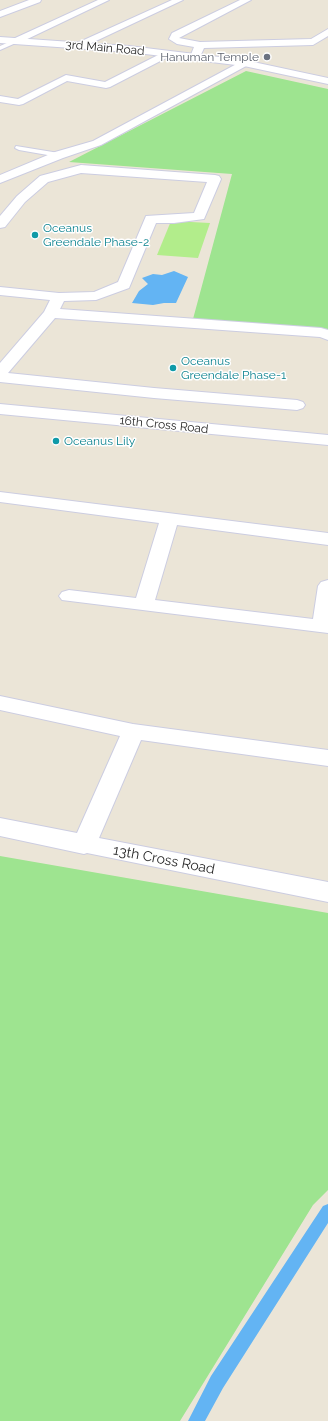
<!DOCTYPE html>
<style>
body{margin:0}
canvas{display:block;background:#ebe5d7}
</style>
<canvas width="328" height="1421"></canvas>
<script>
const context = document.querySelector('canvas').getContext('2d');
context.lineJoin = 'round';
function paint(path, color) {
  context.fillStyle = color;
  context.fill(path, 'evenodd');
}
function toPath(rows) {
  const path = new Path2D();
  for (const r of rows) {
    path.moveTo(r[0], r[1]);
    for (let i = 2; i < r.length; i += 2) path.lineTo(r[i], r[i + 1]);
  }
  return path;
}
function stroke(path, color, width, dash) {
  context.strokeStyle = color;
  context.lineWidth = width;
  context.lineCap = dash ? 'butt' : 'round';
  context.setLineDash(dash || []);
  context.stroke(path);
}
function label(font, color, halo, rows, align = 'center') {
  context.font = font + ' Raleway,sans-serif';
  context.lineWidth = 3;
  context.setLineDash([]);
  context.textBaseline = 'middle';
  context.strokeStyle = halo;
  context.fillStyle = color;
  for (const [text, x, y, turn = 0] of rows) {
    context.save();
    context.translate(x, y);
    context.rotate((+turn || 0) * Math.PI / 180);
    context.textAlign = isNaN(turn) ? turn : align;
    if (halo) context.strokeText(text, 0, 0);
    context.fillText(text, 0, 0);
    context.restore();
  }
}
paint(toPath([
 [246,71,328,89,328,329,193,319,232,174,69,162],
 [0,856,328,913,328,1190,313,1205,180,1421,0,1421]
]), '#9ee490');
paint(toPath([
 [171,221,210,223,198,258,157,255]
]), '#b2ed8b');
paint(toPath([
 [174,271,188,277,176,303,164,303,153,305,132,303,139,291,148,284,142,278,153,274,162,275]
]), '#63b4f3');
paint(toPath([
 [328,1204,328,1223,223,1388,205,1421,188,1421,211,1376,323,1206,328,1204]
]), '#63b4f3');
const service = toPath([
 [16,39,18,40,18,42,0,50,0,46,16,39],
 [16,146,59,153,63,155,59,157,19,150,15,148,16,146]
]);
const minor = toPath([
 [29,0,41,0,40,2,0,17,0,11,29,0],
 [98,0,109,0,19,43,13,43,11,41,13,39,98,0],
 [172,0,183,0,81,48,75,48,73,46,75,44,172,0],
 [240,0,251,0,179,38,200,42,311,39,328,29,328,36,313,45,204,48,199,59,195,60,190,57,194,47,177,44,169,39,172,33,240,0],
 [166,51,171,54,170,56,110,87,106,88,67,81,23,104,19,105,0,102,0,96,18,99,66,75,105,82,166,51],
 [244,60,248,61,249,63,248,65,101,145,63,158,0,183,0,175,55,152,93,141,244,60],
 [81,165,215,175,219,176,221,179,204,219,174,223,156,223,129,288,96,300,64,301,60,309,321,328,328,330,328,340,320,337,55,318,8,373,154,388,297,400,303,402,305,405,303,408,297,410,154,398,0,382,0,363,44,312,50,300,0,295,0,287,59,293,94,292,118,282,146,216,194,213,207,182,81,173,48,182,25,202,5,227,0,228,0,216,17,196,40,176,81,165],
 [0,404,328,435,328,445,0,414,0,404],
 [0,492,328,533,328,545,177,525,155,600,313,619,318,586,321,582,328,580,328,633,62,600,59,596,62,592,69,590,136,598,159,523,0,502,0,492],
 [0,696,133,724,328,750,328,766,141,740,99,838,328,882,328,902,87,853,84,854,0,836,0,818,77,833,120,736,0,710,0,696]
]);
const tertiary = toPath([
 [0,37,129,46,244,60,328,78,328,84,244,66,129,52,0,43,0,37]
]);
stroke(service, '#cccde1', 2);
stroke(minor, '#cccde1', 2);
stroke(tertiary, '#cccde1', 2);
paint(service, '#fff');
paint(minor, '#fff');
paint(tertiary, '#fff');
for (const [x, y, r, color] of [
 [267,57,4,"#6b7280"],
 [35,235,4,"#0f9aa8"],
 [173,368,4,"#0f9aa8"],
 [56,441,4,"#0f9aa8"]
]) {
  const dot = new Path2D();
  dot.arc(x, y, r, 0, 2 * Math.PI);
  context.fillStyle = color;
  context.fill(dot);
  stroke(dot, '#fff', 1.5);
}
label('12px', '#272727', '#fff', [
 ["3rd Main Road",105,48,5],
 ["16th Cross Road",164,425,6]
]);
label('12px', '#5b616d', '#fff', [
 ["Hanuman Temple",259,57]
], 'right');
label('12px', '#0d838f', '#fff', [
 ["Oceanus",43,228],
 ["Greendale Phase-2",43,242],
 ["Oceanus",181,361],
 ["Greendale Phase-1",181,375],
 ["Oceanus Lily",64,441]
], 'left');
label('14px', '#272727', '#fff', [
 ["13th Cross Road",164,860,11]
]);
</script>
